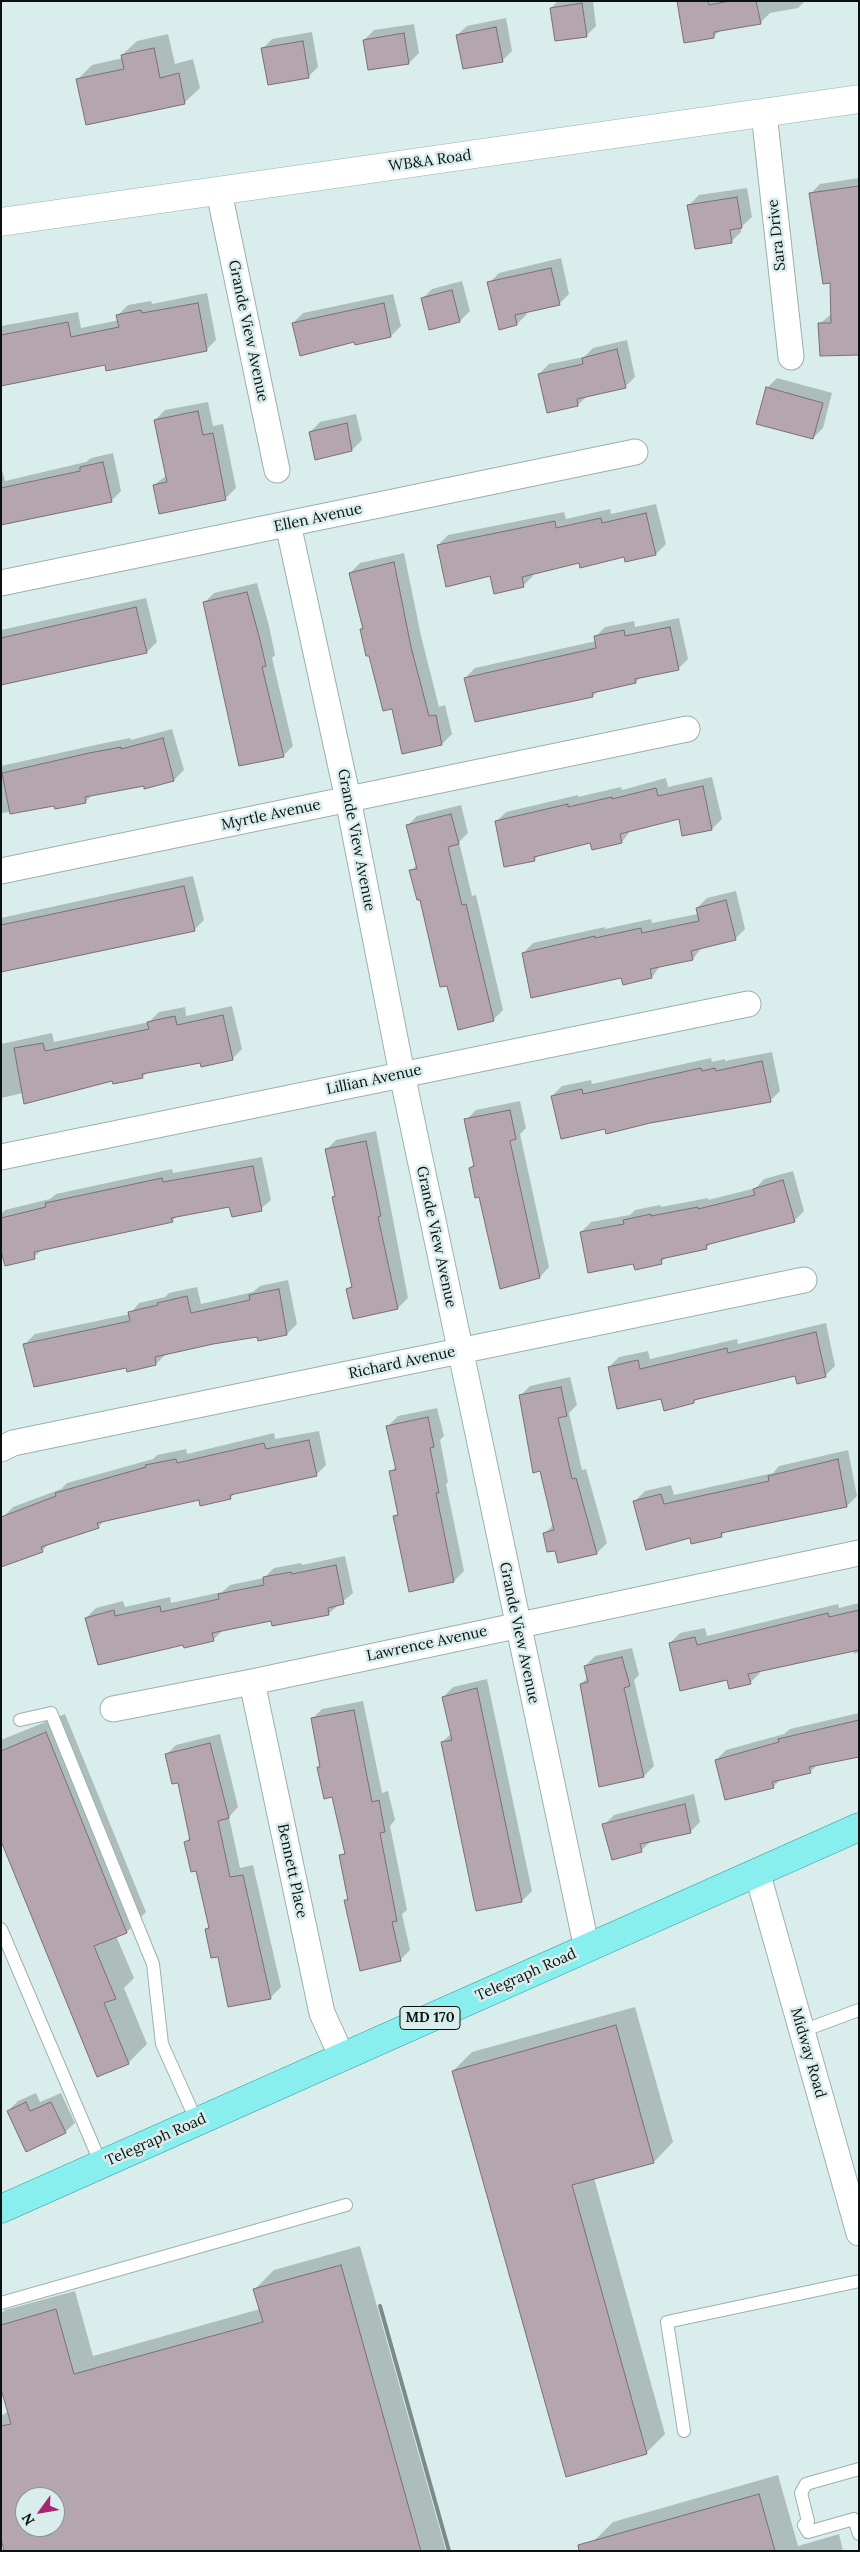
<!DOCTYPE html>
<style>
body{margin:0}
#map{position:relative;width:860px;height:2552px;overflow:hidden;background:#d9edec;font-family:Lora,serif}
canvas{display:block}
.frame{position:absolute;inset:0;border:2px solid #0a1111;pointer-events:none}
.north{position:absolute;left:15px;top:2487px;width:50px;height:50px;box-sizing:border-box;background:#d9edec;border:1px solid #869594;border-radius:50%;rotate:238deg;font-size:14px;font-weight:700;line-height:20px;text-align:center;color:#0a1111}
.north::after{content:'';display:block;margin:auto;width:18px;height:22px;background:#a72573;clip-path:polygon(50% 0,100% 100%,50% 72%,0 100%)}
</style>
<div id="map">
<canvas width="860" height="2552"></canvas>
<div class="frame"></div>
<div class="north">N</div>
</div>
<script>
const context = document.querySelector('canvas').getContext('2d');
context.lineJoin = 'round';
function paint(path, color) {
  context.fillStyle = color;
  context.fill(path, 'evenodd');
}
function toPath(rows) {
  const path = new Path2D();
  for (const r of rows) {
    path.moveTo(r[0], r[1]);
    for (let i = 2; i < r.length; i += 2) path.lineTo(r[i], r[i + 1]);
  }
  return path;
}
function stroke(path, color, width, dash) {
  context.strokeStyle = color;
  context.lineWidth = width;
  context.lineCap = dash ? 'butt' : 'round';
  context.setLineDash(dash || []);
  context.stroke(path);
}
function label(font, color, halo, rows, align = 'center') {
  context.font = font + ' Lora,serif';
  context.lineWidth = 5;
  context.setLineDash([]);
  context.textBaseline = 'middle';
  context.strokeStyle = halo;
  context.fillStyle = color;
  for (const [text, x, y, turn = 0] of rows) {
    context.save();
    context.translate(x, y);
    context.rotate((+turn || 0) * Math.PI / 180);
    context.textAlign = isNaN(turn) ? turn : align;
    if (halo) context.strokeText(text, 0, 0);
    context.fillText(text, 0, 0);
    context.restore();
  }
}
paint(toPath([
 [558,1,593,1,596,26,586,36,551,8],
 [678,1,805,1,798,8,770,13,760,23,721,30,714,36],
 [506,18,512,51,502,61,457,35,467,26],
 [414,24,419,53,409,63,364,40,374,30],
 [312,32,318,67,308,77,262,49,272,39],
 [168,34,175,64,193,59,200,88,185,102,87,124,78,79,92,65,123,58,122,55,137,41],
 [859,178,859,353,819,324,832,314,831,281,811,193,820,184],
 [747,188,752,217,741,227,741,232,731,242,689,205,699,195],
 [561,258,569,294,559,304,526,312,527,314,517,324,489,283,499,273],
 [462,281,470,311,460,321,430,329,422,299,432,289],
 [207,293,216,340,206,350,106,363,1,385,1,326,78,312,81,328,119,320,118,315,128,305,151,301,152,304],
 [393,294,401,326,391,336,355,341,293,323,303,313],
 [627,340,635,377,625,387,587,396,578,405,539,374,549,364,584,357,593,348],
 [777,378,832,393,823,428,813,438,767,388],
 [208,402,213,426,223,424,236,488,226,498,160,513,154,485,167,475,155,420,165,410],
 [356,414,362,440,352,450,310,432,320,422],
 [113,453,121,491,111,501,1,525,1,466,5,481,86,462,91,458],
 [656,504,666,544,656,554,626,561,625,556,580,562,532,573,533,576,523,586,491,575,438,545,448,535,564,512,566,519,610,509,611,514],
 [404,553,421,636,439,707,445,705,452,734,442,744,393,708,361,630,364,627,350,573,360,563],
 [257,583,269,626,275,655,272,658,293,746,283,756,204,603,214,593],
 [146,598,157,642,147,652,1,683,1,630],
 [679,618,688,659,678,669,641,676,636,682,598,691,593,696,562,703,465,678,475,668,596,641,595,637,605,627,634,621,635,627],
 [172,729,184,770,174,780,92,795,85,802,1,813,1,766,100,744,130,738,131,740],
 [712,777,722,819,712,829,680,818,631,830,622,842,593,849,591,841,540,854,534,860,496,822,506,812,578,795,578,797,621,787,622,790,666,778,668,787],
 [461,805,468,833,459,842,472,896,476,895,503,1010,493,1020,448,984,411,871,417,864,407,826,417,816],
 [193,876,204,920,194,930,1,972,1,918],
 [736,891,745,929,735,939,702,947,693,959,661,965,652,977,622,976,523,953,533,943,605,927,605,929,651,919,652,923,698,914,697,908,707,898],
 [232,1006,242,1049,232,1059,201,1061,148,1072,142,1077,113,1080,25,1103,23,1093,1,1098,1,1044,52,1033,54,1042,149,1022,159,1012,185,1007,186,1016],
 [772,1052,780,1091,770,1101,693,1113,607,1133,606,1127,552,1096,562,1086,591,1080,592,1084,711,1058,712,1062,725,1059,725,1061],
 [520,1101,526,1128,520,1134,549,1267,540,1277,480,1195,470,1168,475,1163,466,1120,476,1110],
 [376,1131,408,1298,398,1308,348,1289,353,1284,333,1197,336,1195,326,1150,336,1140],
 [262,1157,271,1200,261,1209,230,1205,178,1215,172,1221,43,1249,34,1257,1,1246,1,1214,5,1210,50,1199,56,1194,172,1169,173,1173],
 [793,1171,804,1211,794,1221,711,1243,706,1248,668,1256,661,1262,634,1263,581,1232,591,1222,630,1215,635,1210,660,1205,661,1207,708,1198,708,1200,756,1188,764,1179],
 [288,1280,297,1324,287,1334,259,1339,258,1335,166,1354,156,1364,127,1366,25,1344,35,1334,130,1314,139,1303,165,1297,169,1293,197,1287,201,1304,253,1292,260,1286],
 [826,1323,835,1366,825,1376,796,1375,698,1397,694,1402,662,1398,609,1367,619,1357,648,1351,650,1359,737,1339,738,1344],
 [570,1377,577,1405,569,1413,582,1470,586,1469,607,1543,597,1553,556,1549,545,1533,554,1524,520,1396,530,1386],
 [437,1408,444,1436,440,1440,448,1482,446,1484,464,1571,454,1581,395,1517,398,1513,390,1472,396,1466,388,1426,398,1416],
 [319,1431,326,1465,316,1475,236,1492,230,1498,200,1499,105,1520,98,1527,50,1542,42,1551,3,1517,13,1507,61,1489,67,1483,153,1459,157,1455,186,1449,187,1454,274,1433,275,1439],
 [848,1450,857,1496,847,1506,726,1531,721,1536,691,1536,635,1501,645,1491,671,1485,674,1495,773,1473,779,1466],
 [345,1556,353,1593,328,1614,272,1620,223,1630,213,1640,184,1643,86,1618,96,1608,123,1601,125,1607,170,1597,171,1603,222,1592,230,1585,264,1578,274,1568,301,1563,302,1565],
 [859,1603,859,1652,854,1654,853,1650,759,1671,760,1673,750,1683,728,1679,670,1643,680,1633,705,1628,707,1636,838,1604,839,1608],
 [632,1648,639,1675,634,1680,654,1766,644,1776,581,1684,588,1677,585,1666,595,1656],
 [487,1679,532,1891,522,1901,442,1742,452,1733,443,1697,453,1687],
 [363,1701,382,1793,388,1791,395,1820,390,1826,407,1910,402,1914,410,1950,400,1960,345,1901,349,1897,341,1856,346,1851,333,1795,318,1768,321,1765,312,1719,322,1709],
 [859,1713,859,1755,818,1764,810,1772,782,1778,773,1787,716,1760,726,1750,784,1734,790,1729],
 [65,1714,146,1912,127,1932,116,1936,134,1978,124,1988,147,2044,128,2063,1,1838,1,1740],
 [220,1734,238,1807,229,1817,240,1868,253,1865,281,1987,271,1997,229,2006,219,1955,206,1929,210,1926,197,1870,185,1842,191,1837,179,1781,166,1755,176,1745],
 [694,1794,700,1822,690,1832,651,1841,641,1851,604,1825,614,1815],
 [635,2007,673,2142,654,2162,594,2178,665,2434,646,2453,453,2071,472,2052],
 [36,2093,40,2102,61,2093,75,2123,65,2132,8,2111,18,2101],
 [360,2246,446,2551,6,2551,1,2487,1,2416,9,2411,1,2384,1,2314,5,2310,75,2291,93,2356,260,2309,255,2289,274,2270],
 [25,2497,55,2497,55,2527,25,2527],
 [778,2475,798,2546,839,2534,843,2551,596,2551,594,2541,613,2522]
]), '#0003');
const building = toPath([
 [677,1,708,1,709,5,730,1,756,1,761,24,714,32,714,38,684,43,677,1],
 [582,3,587,37,555,41,550,8,582,3],
 [496,27,503,62,463,69,456,35,496,27],
 [404,33,409,64,368,70,363,40,404,33],
 [303,41,309,78,268,85,261,48,303,41],
 [154,48,160,78,179,73,185,104,86,125,76,79,124,69,121,55,154,48],
 [859,186,859,355,820,356,818,323,831,323,830,283,823,284,809,193,859,186],
 [737,197,742,228,730,230,732,243,695,249,687,205,737,197],
 [551,268,560,305,515,315,517,325,499,330,487,282,551,268],
 [452,290,460,322,429,330,421,298,452,290],
 [198,303,207,351,106,371,105,365,1,386,1,335,68,322,71,337,119,327,116,315,141,310,142,313,198,303],
 [384,303,391,337,355,345,354,342,300,356,292,323,384,303],
 [617,349,626,388,577,399,578,406,547,413,538,374,583,364,582,358,617,349],
 [766,387,823,403,813,439,756,424,766,387],
 [198,411,203,435,213,433,226,500,159,514,153,485,167,482,154,420,198,411],
 [347,423,352,451,315,460,309,432,347,423],
 [103,462,112,502,1,525,1,488,80,471,80,467,103,462],
 [646,513,656,555,625,562,624,557,580,568,579,563,522,577,524,587,494,594,490,576,446,587,437,545,555,521,556,528,601,518,602,523,646,513],
 [394,562,411,647,429,716,436,715,442,745,402,754,392,709,383,711,369,656,366,656,360,629,363,629,349,573,394,562],
 [247,592,259,636,266,666,262,667,284,757,239,766,203,602,247,592],
 [136,607,147,653,1,685,1,638,136,607],
 [670,627,679,670,635,679,636,683,592,693,593,697,475,722,464,678,596,648,594,636,624,630,625,636,670,627],
 [163,738,174,781,144,789,144,786,85,797,86,803,55,809,54,806,10,814,2,773,89,753,121,747,121,749,163,738],
 [703,786,712,830,682,836,679,819,620,834,622,843,592,850,590,843,534,857,535,861,504,867,495,821,568,804,568,807,612,797,612,799,656,788,658,796,703,786],
 [451,814,459,844,448,847,462,905,466,904,494,1021,458,1030,447,986,440,987,420,900,417,900,409,870,417,869,406,825,451,814],
 [184,886,195,931,1,972,1,925,184,886],
 [726,900,736,940,691,951,693,960,650,969,652,978,623,985,621,978,531,998,522,953,595,936,595,938,641,928,642,933,699,921,696,908,726,900],
 [223,1015,233,1060,201,1067,200,1063,142,1074,143,1078,113,1084,112,1081,24,1104,14,1048,43,1043,45,1051,149,1029,147,1022,175,1016,177,1025,223,1015],
 [762,1061,771,1102,650,1123,606,1134,605,1129,561,1139,551,1096,582,1089,583,1094,701,1068,702,1071,715,1068,716,1071,762,1061],
 [510,1110,516,1139,510,1141,540,1278,500,1289,479,1197,475,1198,469,1168,474,1166,464,1119,510,1110],
 [366,1141,381,1216,378,1217,398,1309,353,1319,346,1289,352,1287,332,1197,335,1196,325,1149,366,1141],
 [253,1166,262,1211,232,1217,229,1207,171,1218,173,1222,34,1252,35,1259,5,1266,1,1251,1,1218,46,1207,45,1203,162,1178,163,1182,253,1166],
 [783,1180,795,1222,706,1245,707,1249,661,1259,662,1264,635,1270,633,1264,588,1273,580,1232,624,1224,623,1220,651,1214,651,1216,698,1207,698,1209,755,1195,753,1189,783,1180],
 [279,1289,287,1335,258,1341,257,1337,213,1344,155,1357,156,1365,127,1372,126,1368,34,1387,23,1344,130,1321,128,1312,158,1305,157,1303,187,1296,191,1313,250,1300,249,1295,279,1289],
 [816,1332,826,1377,797,1384,795,1376,694,1400,694,1403,664,1411,661,1399,617,1409,608,1367,638,1360,640,1369,727,1348,728,1353,816,1332],
 [561,1387,567,1416,558,1418,572,1479,576,1478,597,1554,558,1563,555,1551,547,1552,543,1533,554,1530,540,1471,533,1473,519,1395,561,1387],
 [428,1417,434,1447,430,1448,439,1493,436,1493,454,1582,409,1592,393,1516,398,1515,389,1471,396,1470,386,1426,428,1417],
 [309,1440,317,1476,230,1495,231,1499,200,1506,199,1500,97,1523,99,1528,41,1547,43,1552,1,1567,1,1517,56,1496,55,1493,146,1467,145,1465,176,1459,177,1463,264,1443,266,1449,309,1440],
 [838,1459,847,1507,721,1533,722,1537,691,1544,690,1538,646,1550,633,1501,661,1494,664,1504,769,1481,768,1476,838,1459],
 [336,1565,344,1604,328,1608,329,1615,272,1626,271,1621,212,1633,214,1641,184,1648,183,1645,98,1665,85,1618,114,1610,115,1616,160,1606,161,1612,219,1599,218,1594,264,1585,263,1577,291,1572,292,1574,336,1565],
 [859,1610,859,1650,748,1674,751,1684,729,1689,727,1680,680,1691,669,1643,695,1637,697,1645,828,1613,829,1617,859,1610],
 [622,1657,630,1686,624,1688,644,1777,599,1787,580,1684,588,1682,584,1666,622,1657],
 [477,1688,522,1902,476,1911,441,1742,452,1740,442,1697,477,1688],
 [354,1710,372,1802,379,1800,385,1832,380,1833,397,1921,392,1922,401,1961,360,1971,344,1900,348,1900,339,1855,345,1854,332,1797,324,1799,317,1767,320,1767,311,1718,354,1710],
 [859,1720,859,1757,809,1767,811,1773,772,1782,774,1788,725,1800,715,1760,779,1742,778,1739,859,1720],
 [46,1732,127,1933,94,1946,116,1999,104,2003,129,2064,97,2077,1,1841,1,1751,46,1732],
 [210,1743,229,1818,218,1821,230,1877,243,1875,271,1999,228,2007,218,1957,211,1958,205,1929,209,1928,196,1871,191,1872,184,1842,190,1840,178,1783,172,1784,165,1754,210,1743],
 [685,1804,691,1833,640,1844,642,1852,612,1860,602,1824,685,1804],
 [616,2025,654,2163,572,2185,647,2454,566,2477,452,2071,616,2025],
 [26,2102,30,2111,51,2102,66,2133,26,2152,7,2111,26,2102],
 [341,2265,421,2551,4,2551,1,2539,1,2426,11,2424,1,2389,1,2325,56,2309,74,2374,263,2322,253,2289,341,2265],
 [25,2497,55,2497,55,2527,25,2527,25,2497],
 [759,2494,775,2551,579,2551,578,2545,759,2494]
]);
paint(building, '#b5a5ac');
stroke(building, '#7c6d73', 1);
const lane = toPath([
 [20,1720,51,1713,153,1964,162,2044,197,2122],
 [1,1929,101,2164],
 [802,2031,859,2010],
 [1,2303,346,2205],
 [684,2431,667,2322,859,2281],
 [859,2469,806,2484,801,2493,808,2521,804,2525,808,2532,854,2519,859,2534]
]);
const street = toPath([
 [764,113,791,357],
 [219,192,277,470],
 [288,524,348,799,402,1074,587,1949],
 [1,583,635,452],
 [1,871,687,729],
 [1,1157,748,1004],
 [1,1449,13,1443,804,1280],
 [252,1682,322,2013,342,2057],
 [113,1709,252,1682,859,1553],
 [757,1872,859,2233]
]);
const secondary = toPath([
 [1,222,859,99]
]);
const primary = toPath([
 [1,2209,859,1827]
]);
stroke(lane, '#9dafaf', 14);
stroke(street, '#9dafaf', 27);
stroke(secondary, '#9dafaf', 29);
stroke(primary, '#299999', 29);
stroke(lane, '#fff', 12);
stroke(street, '#fff', 25);
stroke(secondary, '#fff', 28);
stroke(primary, '#8ee', 28);
stroke(toPath([
 [380,2306,449,2551]
]), '#7c8a89', 4);
for (const [x, y, w] of [
 [430,2018,60]
]) {
  const box = new Path2D();
  box.roundRect(x - w / 2, y - 11.5, w, 23, 4);
  context.fillStyle = '#d9edec';
  context.fill(box);
  stroke(box, '#0a1111', 1);
}
label('bold 14px', '#0a1111', null, [
 ["MD 170",430,2018]
]);
label('15px', '#0a1111', '#d9edec', [
 ["WB&A Road",430,161,-8],
 ["Sara Drive",777,235,-96],
 ["Grande View Avenue",248,331,78],
 ["Ellen Avenue",318,518,-12],
 ["Myrtle Avenue",271,815,-12],
 ["Grande View Avenue",356,840,79],
 ["Lillian Avenue",374,1080,-12],
 ["Grande View Avenue",436,1237,78],
 ["Richard Avenue",402,1363,-12],
 ["Grande View Avenue",519,1633,78],
 ["Lawrence Avenue",427,1644,-12],
 ["Bennett Place",292,1871,78],
 ["Telegraph Road",526,1975,-24],
 ["Midway Road",808,2053,74],
 ["Telegraph Road",156,2140,-24]
]);
</script>
